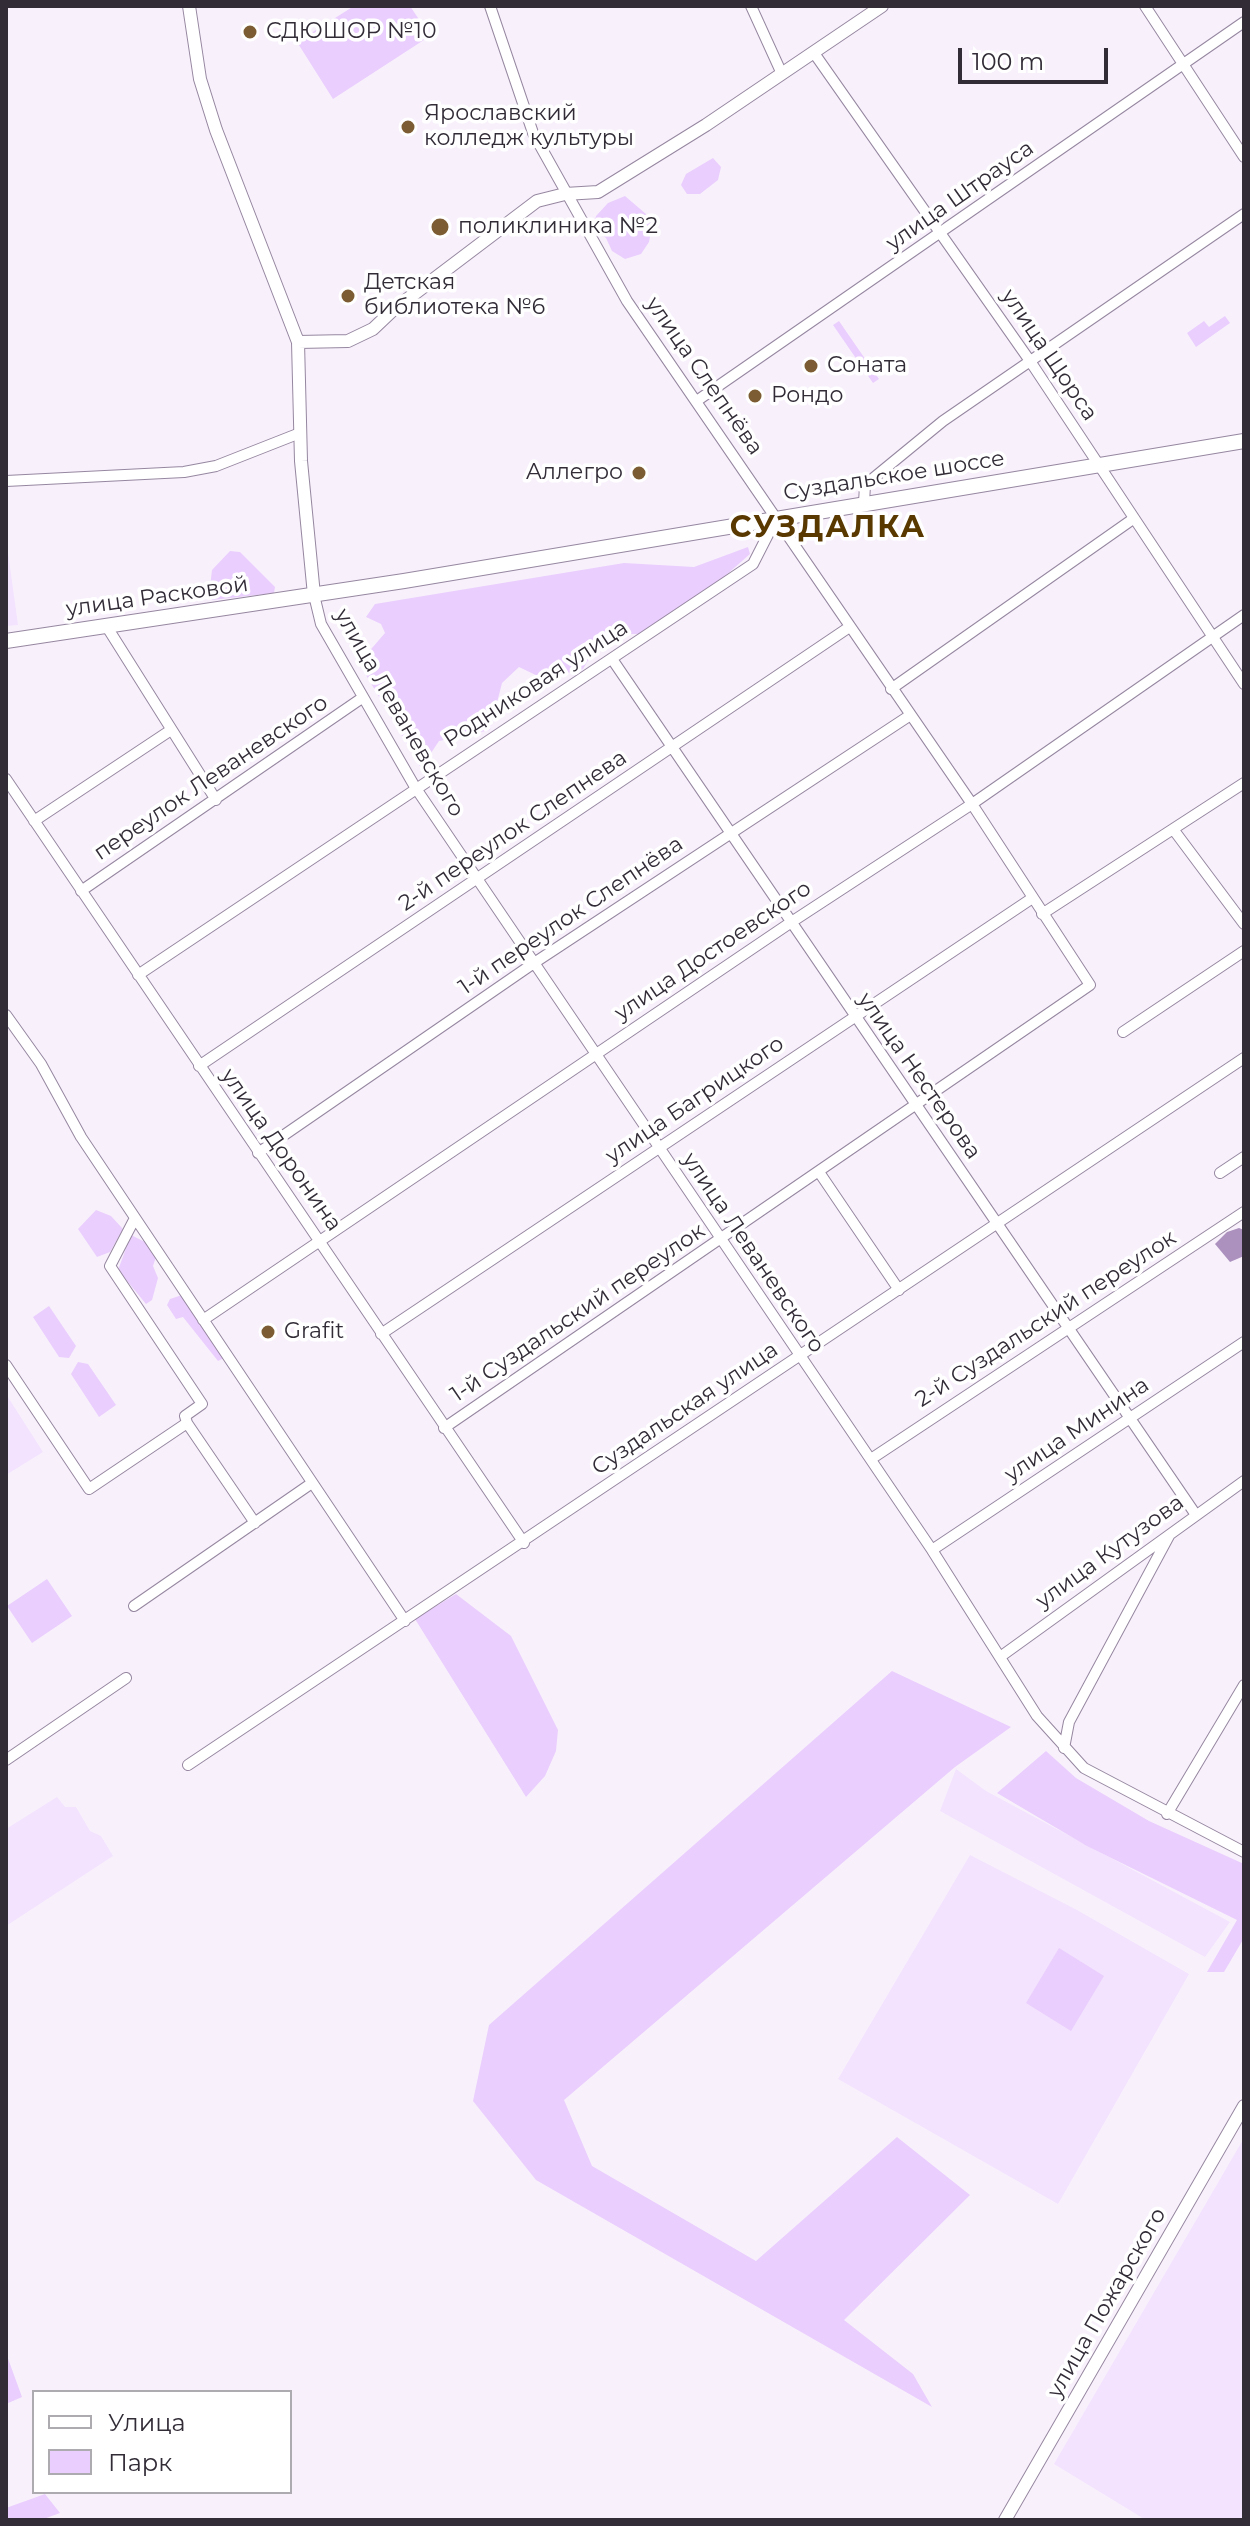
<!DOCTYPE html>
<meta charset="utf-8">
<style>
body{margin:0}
#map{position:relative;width:1250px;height:2526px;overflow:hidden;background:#f8f1fc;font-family:Montserrat,sans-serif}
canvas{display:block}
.frame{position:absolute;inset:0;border:8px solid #322c37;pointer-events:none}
.legend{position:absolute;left:32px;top:2390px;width:260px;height:104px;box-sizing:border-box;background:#fff;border:2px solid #adabaf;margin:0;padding:10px 14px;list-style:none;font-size:24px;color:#322c37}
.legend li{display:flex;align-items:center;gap:16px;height:40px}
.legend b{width:40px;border:2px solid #adabaf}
.scale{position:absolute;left:958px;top:48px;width:150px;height:36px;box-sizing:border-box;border:4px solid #322c37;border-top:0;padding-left:10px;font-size:24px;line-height:28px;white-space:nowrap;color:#322c37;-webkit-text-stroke:6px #fff;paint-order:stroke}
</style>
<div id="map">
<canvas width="1250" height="2526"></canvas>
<div class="frame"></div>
<ul class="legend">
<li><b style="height:10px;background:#fff"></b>Улица</li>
<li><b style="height:22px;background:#eacefd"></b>Парк</li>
</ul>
<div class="scale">100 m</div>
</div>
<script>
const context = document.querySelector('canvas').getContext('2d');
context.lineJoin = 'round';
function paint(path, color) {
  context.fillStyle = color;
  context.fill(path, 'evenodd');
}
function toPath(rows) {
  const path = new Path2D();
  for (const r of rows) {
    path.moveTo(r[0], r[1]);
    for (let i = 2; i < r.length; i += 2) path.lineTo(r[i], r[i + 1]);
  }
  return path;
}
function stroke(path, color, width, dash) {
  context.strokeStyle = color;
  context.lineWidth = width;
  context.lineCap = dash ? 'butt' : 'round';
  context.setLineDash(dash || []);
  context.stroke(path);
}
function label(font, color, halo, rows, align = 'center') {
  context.font = font + ' Montserrat,sans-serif';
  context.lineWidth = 7;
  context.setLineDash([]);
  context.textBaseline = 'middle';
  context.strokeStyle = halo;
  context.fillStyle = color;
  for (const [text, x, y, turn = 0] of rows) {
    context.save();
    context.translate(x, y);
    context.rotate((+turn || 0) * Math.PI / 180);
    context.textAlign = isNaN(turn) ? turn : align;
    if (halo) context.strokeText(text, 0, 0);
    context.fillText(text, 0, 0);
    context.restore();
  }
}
paint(toPath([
 [6,538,18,625,6,626],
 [6,1394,43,1452,6,1475],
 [956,1769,986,1791,1230,1922,1205,1957,940,1811],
 [57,1797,65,1807,76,1807,90,1831,101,1836,113,1856,6,1926,6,1829],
 [970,1855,1077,1910,1189,1974,1058,2204,838,2079],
 [1244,2138,1244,2520,1146,2520,1054,2464]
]), '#f3e3fe');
paint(toPath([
 [354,6,410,6,430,36,333,99,297,42],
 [713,158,721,167,718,180,700,194,687,194,681,185,686,174],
 [625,196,653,220,649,242,641,254,625,259,612,251,606,238,593,228,596,216,608,203],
 [1225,316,1230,323,1196,347,1187,333,1204,321,1209,327],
 [839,321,879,379,873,383,833,325],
 [748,547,750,554,708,591,643,634,612,634,597,645,583,669,544,679,519,667,502,683,490,730,439,741,421,768,359,663,385,633,381,624,366,617,375,604,624,563,694,567],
 [230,551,240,552,275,587,274,593,212,600,209,595,212,570],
 [96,1210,111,1216,123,1229,110,1252,97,1257,78,1229],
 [131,1235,147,1243,156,1257,153,1266,158,1278,152,1300,146,1304,118,1270],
 [182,1295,224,1358,218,1361,183,1317,176,1319,167,1305,170,1299],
 [49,1306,76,1346,69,1358,59,1357,33,1317],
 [78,1362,88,1364,116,1405,99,1417,71,1374],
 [47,1579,72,1616,32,1643,7,1606],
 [456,1594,511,1636,558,1730,556,1751,545,1776,526,1797,415,1619],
 [892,1671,1011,1727,955,1767,564,2100,592,2166,756,2261,897,2137,970,2195,844,2320,913,2374,932,2407,536,2180,473,2101,489,2025],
 [1046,1751,1076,1778,1149,1821,1244,1864,1244,1938,1224,1972,1207,1972,1237,1920,1087,1846,997,1793],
 [1059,1948,1104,1976,1071,2031,1026,2003],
 [6,2353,22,2397,6,2404],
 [45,2494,60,2513,41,2520,6,2520,6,2508]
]), '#eacefd');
paint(toPath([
 [1239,1228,1244,1230,1244,1256,1230,1262,1215,1244,1227,1232]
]), '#ac91be');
const minor = toPath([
 [751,6,782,74],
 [1145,6,1244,157],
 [814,53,1030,361,1244,684],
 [698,400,1244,22],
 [6,481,184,472,216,466,300,433],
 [864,503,865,485,943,421,1244,214],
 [314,595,321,624,415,787,932,1550,1037,1716,1084,1768,1244,1852],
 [107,627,216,800],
 [612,659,1196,1515],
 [891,689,1133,519],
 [6,779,524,1543],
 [34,821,171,730],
 [1173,829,1244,924],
 [81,891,362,698],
 [1042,914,1244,783],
 [138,975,753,564,777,517],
 [6,1015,41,1064,81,1137,405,1621],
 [1123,1032,1244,951],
 [199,1066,848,628],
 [258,1153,534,963,909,716],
 [819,1172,899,1290],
 [1220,1173,1244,1157],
 [135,1218,110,1266,202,1404,185,1416,187,1423],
 [203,1320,790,923,972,804,1244,615],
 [381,1334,1031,899],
 [6,1365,89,1489,187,1423,255,1523],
 [444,1428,1090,985,972,804,627,301,533,133,490,6],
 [871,1459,1244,1212],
 [932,1550,1244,1342],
 [134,1606,312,1483],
 [1000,1657,1244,1481],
 [1064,1748,1069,1722,1169,1536],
 [6,1760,126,1678],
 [188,1765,1244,1058],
 [1167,1814,1244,1685]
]);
const tertiary = toPath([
 [189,6,200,79,216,130,298,342,301,461,314,595],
 [298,342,348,341,373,329,393,310,537,201,565,194,598,192,706,125,882,6],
 [1005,2520,1244,2106]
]);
const secondary = toPath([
 [6,641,404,581,1244,441]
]);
stroke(minor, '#9687a0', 12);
stroke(tertiary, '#9687a0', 14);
stroke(secondary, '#9687a0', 16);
stroke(minor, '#fff', 10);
stroke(tertiary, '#fff', 12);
stroke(secondary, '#fff', 14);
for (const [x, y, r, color] of [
 [250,32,8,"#7c5c32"],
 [408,127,8,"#7c5c32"],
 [440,227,10,"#7c5c32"],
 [348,296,8,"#7c5c32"],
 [811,366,8,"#7c5c32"],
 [755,396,8,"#7c5c32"],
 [639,473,8,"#7c5c32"],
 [268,1332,8,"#7c5c32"]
]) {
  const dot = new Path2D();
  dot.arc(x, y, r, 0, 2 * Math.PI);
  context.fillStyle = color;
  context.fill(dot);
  stroke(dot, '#fff', 3);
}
label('22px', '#322c37', '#fff', [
 ["СДЮШОР №10",266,32],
 ["Ярославский",424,114],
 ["колледж культуры",424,139],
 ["поликлиника №2",458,227],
 ["Детская",364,283],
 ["библиотека №6",364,308],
 ["Соната",827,366],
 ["Рондо",771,396],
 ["Аллегро",623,473,"right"],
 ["Grafit",284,1332]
], 'left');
label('22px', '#322c37', '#fff', [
 ["улица Штрауса",960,196,-35],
 ["улица Щорса",1049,355,56],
 ["улица Слепнёва",704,376,55],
 ["Суздальское шоссе",894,476,-9],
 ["улица Расковой",157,597,-8],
 ["Родниковая улица",536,684,-33],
 ["улица Леваневского",399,713,60],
 ["переулок Леваневского",211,778,-34],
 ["2-й переулок Слепнева",513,831,-34],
 ["1-й переулок Слепнёва",571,916,-34],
 ["улица Достоевского",713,951,-34],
 ["улица Нестерова",919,1076,55],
 ["улица Багрицкого",695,1100,-34],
 ["улица Доронина",281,1150,55],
 ["улица Леваневского",753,1253,56],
 ["1-й Суздальский переулок",578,1313,-34],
 ["2-й Суздальский переулок",1046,1319,-33],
 ["Суздальская улица",685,1409,-34],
 ["улица Минина",1077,1430,-34],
 ["улица Кутузова",1110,1552,-36],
 ["улица Пожарского",1107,2303,-60]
]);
context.letterSpacing = '2px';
label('bold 30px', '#5a3900', '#fff', [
 ["СУЗДАЛКА",828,528]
]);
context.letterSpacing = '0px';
</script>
